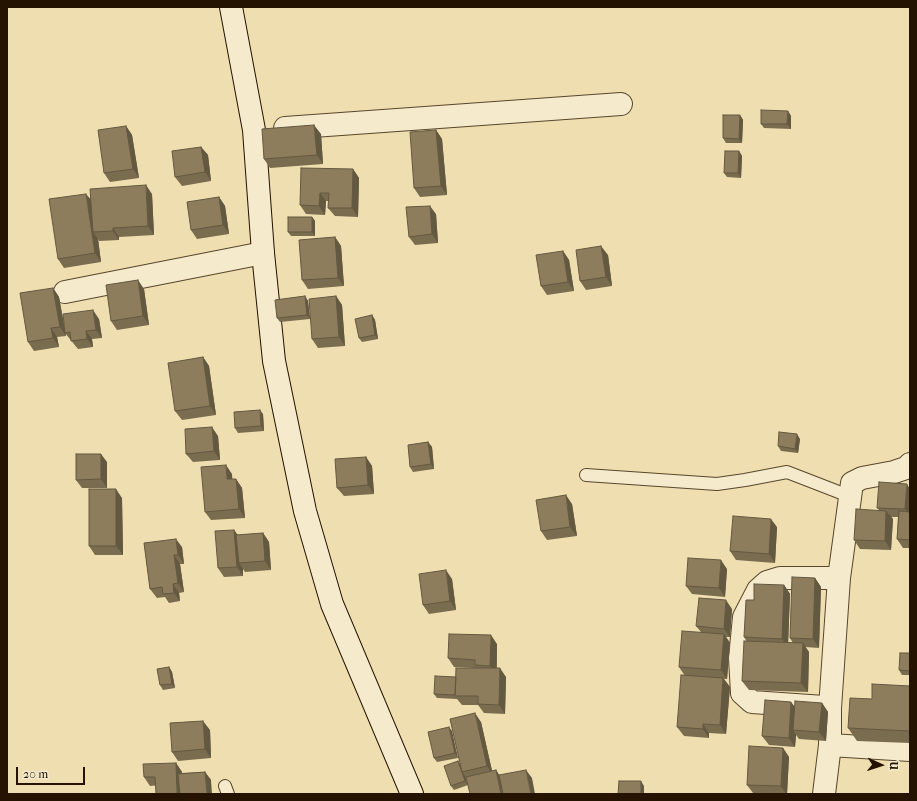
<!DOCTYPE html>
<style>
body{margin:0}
#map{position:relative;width:917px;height:801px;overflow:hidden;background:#efdfb0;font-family:"IM FELL French Canon",serif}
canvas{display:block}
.frame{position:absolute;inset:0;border:8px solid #241300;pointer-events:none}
.north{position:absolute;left:861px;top:745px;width:40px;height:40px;-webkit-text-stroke:3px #f5eacc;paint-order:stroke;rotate:93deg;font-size:11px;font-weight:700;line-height:16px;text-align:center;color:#241300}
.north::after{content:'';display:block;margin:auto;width:14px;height:18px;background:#241300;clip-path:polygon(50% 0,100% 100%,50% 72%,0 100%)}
.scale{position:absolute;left:16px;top:767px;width:69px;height:18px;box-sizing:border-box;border:2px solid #241300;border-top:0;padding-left:5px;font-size:12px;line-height:14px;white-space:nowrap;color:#241300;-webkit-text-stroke:3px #f5eacc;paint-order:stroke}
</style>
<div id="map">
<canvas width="917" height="801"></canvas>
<div class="frame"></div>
<div class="north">U</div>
<div class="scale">20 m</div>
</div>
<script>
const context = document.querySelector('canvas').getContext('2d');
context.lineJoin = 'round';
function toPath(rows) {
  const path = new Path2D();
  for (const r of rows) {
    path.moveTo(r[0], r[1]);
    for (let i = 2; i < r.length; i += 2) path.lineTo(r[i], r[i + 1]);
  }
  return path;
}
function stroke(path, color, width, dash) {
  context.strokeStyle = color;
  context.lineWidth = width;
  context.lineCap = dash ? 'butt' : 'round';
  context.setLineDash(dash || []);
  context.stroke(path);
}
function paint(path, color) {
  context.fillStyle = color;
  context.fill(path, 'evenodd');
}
const lane = toPath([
 [586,475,717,484,745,480,787,472,849,496],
 [225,786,228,794]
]);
const street = toPath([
 [285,128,621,104],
 [65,292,263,253],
 [824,707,752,702,742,693,740,658,744,617,758,590,767,582,780,578,839,578],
 [830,745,910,750],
 [824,794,830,745,830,708,839,578,852,483,862,478,894,472,906,468,910,464]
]);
const secondary = toPath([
 [231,7,254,130,263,253,274,361,305,511,332,604,412,794]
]);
stroke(lane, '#57462c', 14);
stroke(street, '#57462c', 24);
stroke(secondary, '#241300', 24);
stroke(lane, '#f5eacc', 12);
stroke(street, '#f5eacc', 22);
stroke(secondary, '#f5eacc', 22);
paint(toPath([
 [788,111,791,116,791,129,764,128,761,124],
 [740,115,743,120,742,143,726,143,723,138],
 [126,126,132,135,139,178,110,182,104,173],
 [436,130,442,139,447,195,420,197,414,188],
 [321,134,323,164,270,168,264,159],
 [201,147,208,155,211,181,182,186,175,177],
 [739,151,742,156,741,178,727,177,724,173],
 [353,169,359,178,358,217,335,216,328,208,329,201,326,201,325,215,306,214,300,205],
 [152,194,154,235,119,237,119,240,99,241,98,239,101,262,64,268,58,259,91,201],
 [219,197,225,206,229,234,197,239,191,230],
 [436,214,438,243,415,245,409,237],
 [312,217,315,221,315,236,291,236,288,232],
 [335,237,341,246,344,286,308,289,302,280],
 [563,251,569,260,574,291,547,295,541,286],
 [608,255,612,286,586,290,580,281],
 [53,288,59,297,66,336,57,337,59,347,34,351,28,342],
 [144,289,149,325,117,330,111,321],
 [305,296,308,301,310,319,280,322,277,318],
 [336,296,342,305,345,346,318,348,312,339],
 [372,315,375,320,378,339,362,342,359,338],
 [99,319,102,338,92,339,93,347,78,349,65,333],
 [203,357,209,366,216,415,182,420,175,411],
 [263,414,264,431,238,433,235,428],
 [218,436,220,460,193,462,186,454],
 [800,439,798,453,781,451,778,446],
 [428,442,432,447,434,469,413,472,410,467],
 [366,457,372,466,374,494,344,496,337,488],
 [107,462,107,488,82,488,76,480],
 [232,474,232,479,236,479,242,488,245,518,211,520,205,512],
 [910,489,910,548,903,548,897,539,898,517,891,517,893,519,891,550,860,549,854,540,879,510,877,508],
 [122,498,123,555,95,555,89,546],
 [572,504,577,536,547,540,541,531],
 [777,527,775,563,736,560,730,551],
 [234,530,238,535,263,533,269,542,271,570,245,572,243,569,243,576,224,577,218,568],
 [144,543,182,547,184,564,180,564,184,592,179,593,180,601,169,603,165,597,157,598,150,589],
 [727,569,725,597,692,594,686,586],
 [815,578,821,587,819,648,805,647,809,652,808,692,749,690,742,681,747,642,744,637,784,585,790,594,788,643,793,643,790,638],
 [452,579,456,610,429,614,423,605],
 [732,609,730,637,726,637,730,643,727,679,724,679,730,687,726,734,709,733,709,738,684,736,677,727,685,676,679,667,701,632,696,626],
 [497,644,497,668,506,677,505,714,484,713,478,705,462,705,457,699,437,698,434,694,456,677,477,668,454,667,448,658],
 [910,653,910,675,902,675,899,670],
 [169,667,172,672,175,688,163,690,160,685],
 [910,686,910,743,857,741,848,728,872,699],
 [791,702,795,707,822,703,828,712,826,741,799,739,796,735,795,747,769,745,762,736],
 [481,722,492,771,496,770,499,775,532,778,466,779,465,776,468,785,454,790,451,786,458,761,460,764],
 [449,727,458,758,437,762,434,758],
 [210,730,211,758,178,761,172,752],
 [783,748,789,757,787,794,753,793,747,785],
 [176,763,182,772,182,773,205,772,211,780,150,786,144,777]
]), '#7a6c4f');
paint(toPath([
 [788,111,791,116,791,129,787,124],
 [740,115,743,120,742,143,739,139],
 [314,125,321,134,323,164,317,155],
 [126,126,132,135,139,178,133,169],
 [436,130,442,139,447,195,441,186],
 [201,147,208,155,211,181,205,172],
 [739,151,742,156,741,178,738,173],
 [353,169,359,178,358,217,352,208],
 [146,185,152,194,154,235,148,226],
 [320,193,326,201,325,215,319,206],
 [86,194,93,202,93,232,98,239,101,262,95,253],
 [219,197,225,206,229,234,223,225],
 [430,206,436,214,438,243,432,234],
 [312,217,315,221,315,236,312,232],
 [113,228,119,237,119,240,113,231],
 [335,237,341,246,344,286,338,278],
 [601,246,608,255,612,286,606,277],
 [563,251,569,260,574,291,568,282],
 [138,280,144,289,149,325,143,316],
 [53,288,59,297,66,336,60,327],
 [305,296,308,301,310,319,307,315],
 [336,296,342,305,345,346,339,337],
 [93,310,99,319,102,338,96,330],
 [372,315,375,320,378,339,375,335],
 [51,328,57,337,59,347,53,338],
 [86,331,92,339,93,347,87,339],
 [203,357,209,366,216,415,210,406],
 [260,410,263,414,264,431,261,426],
 [212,427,218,436,220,460,214,451],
 [797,434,800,439,798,453,795,449],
 [428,442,432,447,434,469,431,464],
 [101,454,107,462,107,488,101,479],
 [366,457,372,466,374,494,368,485],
 [226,465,232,474,233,488,227,479],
 [236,479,242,488,245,518,239,509],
 [907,484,910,489,910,516,905,509],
 [116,489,122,498,123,555,116,546],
 [566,495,572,504,577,536,570,527],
 [886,511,893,519,891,550,885,541],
 [771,519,777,527,775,563,769,554],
 [234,530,240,539,239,563,243,569,243,576,237,567],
 [263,533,269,542,271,570,265,561],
 [176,539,182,547,184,564,178,555],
 [174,555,180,564,184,592,178,583],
 [721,560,727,569,725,597,719,588],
 [446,570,452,579,456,610,450,601],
 [815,578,821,587,819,648,813,639],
 [173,584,179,593,180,601,174,593],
 [784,585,790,594,788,647,782,639],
 [726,600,732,609,730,637,724,629],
 [724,634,730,643,727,679,721,670],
 [491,635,497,644,496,674,490,666],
 [803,643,809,652,808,692,801,683],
 [169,667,172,672,175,688,172,684],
 [500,668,506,677,505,714,499,705],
 [723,678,730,687,726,734,720,725],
 [791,702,797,711,793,730,796,735,795,747,789,738],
 [822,703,828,712,826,741,819,732],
 [475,713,481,722,493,775,487,766],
 [203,721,210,730,211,758,205,749],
 [703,724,709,733,709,738,703,729],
 [449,727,452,731,458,758,455,753],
 [783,748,789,757,787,794,786,794,781,786],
 [458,761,461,766,462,772,465,776,468,785,465,781],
 [176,763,182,772,183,794,177,794],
 [496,770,502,779,505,794,501,794],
 [526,770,532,778,535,794,531,794],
 [205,772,211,780,212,794,207,794],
 [641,781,644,786,644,794,641,794]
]), '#635840');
const building = toPath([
 [761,110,788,111,787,124,761,124,761,110],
 [723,115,740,115,739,139,723,138,723,115],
 [314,125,317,155,264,159,262,129,314,125],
 [126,126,133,169,104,173,98,130,126,126],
 [436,130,441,186,414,188,410,132,436,130],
 [201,147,205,172,175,177,172,151,201,147],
 [725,151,739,151,738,173,724,173,725,151],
 [301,168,353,169,352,208,328,208,329,193,320,193,319,206,300,205,301,168],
 [146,185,148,226,113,228,113,231,93,232,90,189,146,185],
 [86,194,95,253,58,259,49,199,86,194],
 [219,197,223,225,191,230,187,202,219,197],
 [430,206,432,234,409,237,406,207,430,206],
 [288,217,312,217,312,232,288,232,288,217],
 [335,237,338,278,302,280,299,240,335,237],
 [601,246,606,277,580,281,576,250,601,246],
 [563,251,568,282,541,286,536,255,563,251],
 [138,280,143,316,111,321,106,285,138,280],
 [53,288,60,327,51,328,53,338,28,342,20,293,53,288],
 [305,296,307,315,277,318,275,300,305,296],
 [336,296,339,337,312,339,309,299,336,296],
 [93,310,96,330,86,331,87,339,71,341,70,332,65,333,63,314,93,310],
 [372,315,375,335,359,338,355,319,372,315],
 [203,357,210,406,175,411,168,363,203,357],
 [260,410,261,426,235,428,234,412,260,410],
 [212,427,214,451,186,454,185,429,212,427],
 [779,432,797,434,795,449,778,446,779,432],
 [428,442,431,464,410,467,408,445,428,442],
 [76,454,101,454,101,479,76,480,76,454],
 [366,457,368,485,337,488,335,459,366,457],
 [226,465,227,479,236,479,239,509,205,512,201,467,226,465],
 [879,482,907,484,905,509,877,508,879,482],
 [89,489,116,489,116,546,89,546,89,489],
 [566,495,570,527,541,531,536,500,566,495],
 [856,509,886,511,885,541,854,540,856,509],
 [899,511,910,512,910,540,897,539,899,511],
 [733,516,771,519,769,554,730,551,733,516],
 [234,530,237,567,218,568,215,531,234,530],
 [263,533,265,561,239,563,236,535,263,533],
 [176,539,178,555,174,555,178,583,173,584,174,593,163,594,162,587,150,589,144,543,176,539],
 [688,558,721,560,719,588,686,586,688,558],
 [446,570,450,601,423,605,419,574,446,570],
 [792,577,815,578,813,639,790,638,792,577],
 [754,584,784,585,782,639,744,637,746,600,754,600,754,584],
 [699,598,726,600,724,629,696,626,699,598],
 [682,631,724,634,721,670,679,667,682,631],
 [449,634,491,635,490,666,475,665,475,660,448,658,449,634],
 [744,641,803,643,801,683,742,681,744,641],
 [900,653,910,653,910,671,899,670,900,653],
 [169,667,172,684,160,685,157,669,169,667],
 [456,668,500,668,499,705,478,704,478,696,455,696,456,668],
 [681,675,723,678,720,725,703,724,703,729,677,727,681,675],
 [435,676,456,677,455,695,434,694,435,676],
 [872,684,910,686,910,731,848,728,850,698,872,699,872,684],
 [765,700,791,702,789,738,762,736,765,700],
 [795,701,822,703,819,732,793,730,795,701],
 [475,713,487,766,462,772,450,719,475,713],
 [203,721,205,749,172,752,170,723,203,721],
 [449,727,455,753,434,758,428,732,449,727],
 [749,746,783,748,781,786,747,785,749,746],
 [458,761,465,781,451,786,444,766,458,761],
 [176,763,177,794,156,794,155,777,144,777,143,764,176,763],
 [496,770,501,794,470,794,466,777,496,770],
 [526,770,531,794,503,794,499,775,526,770],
 [205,772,207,794,180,794,178,774,205,772],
 [619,781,641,781,641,794,618,794,619,781]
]);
paint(building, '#8e7d5c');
stroke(building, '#635840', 1);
</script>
